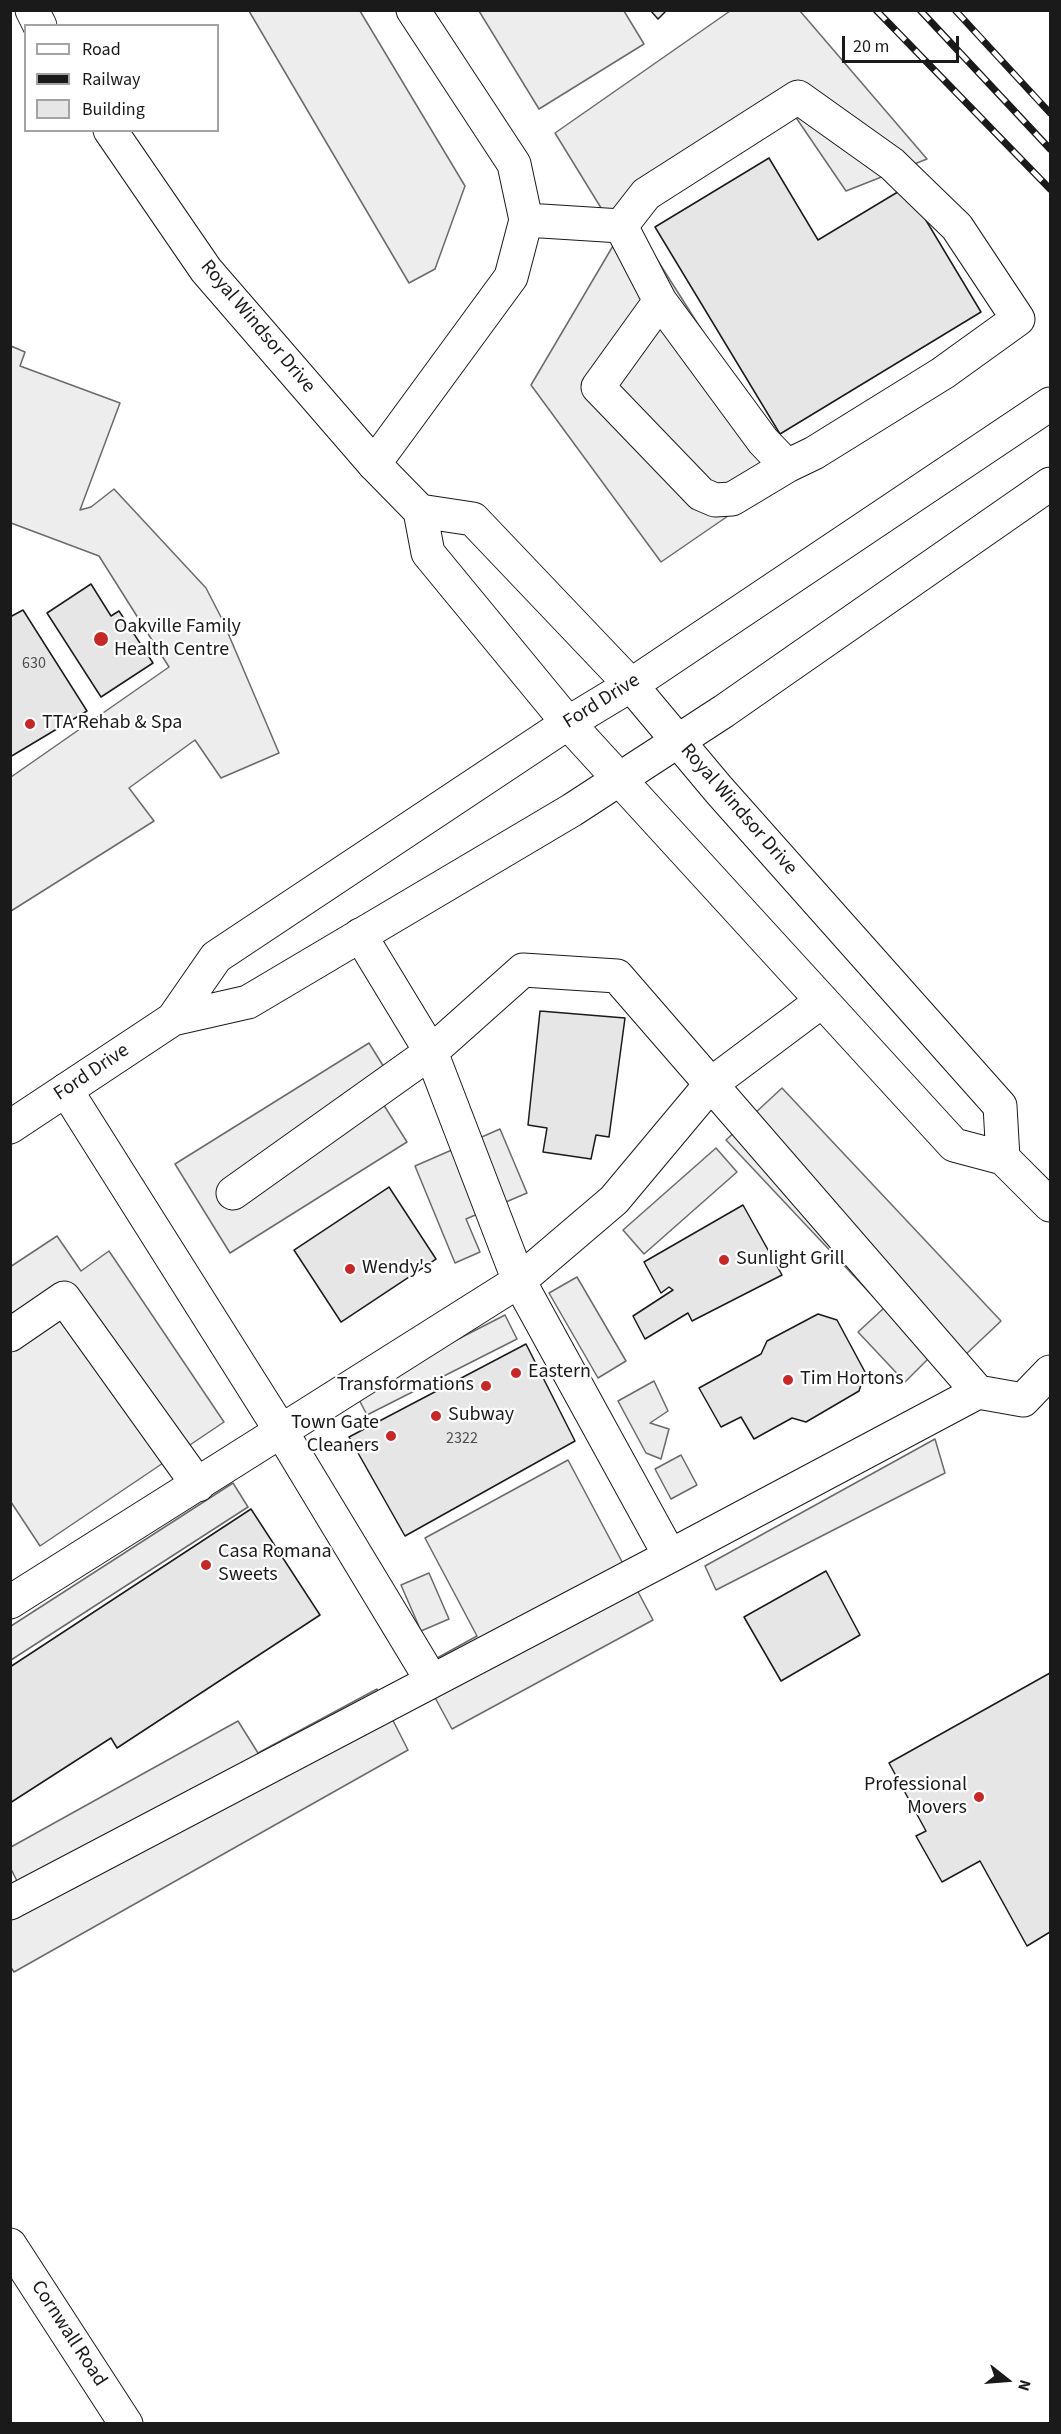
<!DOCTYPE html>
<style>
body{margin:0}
#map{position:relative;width:1061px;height:2434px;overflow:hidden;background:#fff;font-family:"Source Sans 3",sans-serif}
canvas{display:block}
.frame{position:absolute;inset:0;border:12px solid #1a1a1a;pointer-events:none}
.legend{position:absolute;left:24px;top:24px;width:195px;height:108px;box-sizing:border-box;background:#fff;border:2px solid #a3a3a3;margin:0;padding:8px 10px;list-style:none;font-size:18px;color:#1a1a1a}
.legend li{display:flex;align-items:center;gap:12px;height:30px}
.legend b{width:30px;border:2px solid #a3a3a3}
.north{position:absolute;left:977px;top:2350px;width:60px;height:60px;-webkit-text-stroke:4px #fff;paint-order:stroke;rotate:107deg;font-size:16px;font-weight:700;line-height:24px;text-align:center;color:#1a1a1a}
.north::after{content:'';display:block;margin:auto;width:21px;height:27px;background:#1a1a1a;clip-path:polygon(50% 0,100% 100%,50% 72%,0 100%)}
.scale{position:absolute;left:842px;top:36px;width:117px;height:27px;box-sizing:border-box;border:3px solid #1a1a1a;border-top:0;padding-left:8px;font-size:18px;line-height:21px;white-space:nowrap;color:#1a1a1a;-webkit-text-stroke:4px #fff;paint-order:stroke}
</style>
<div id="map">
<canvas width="1061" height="2434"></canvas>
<div class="frame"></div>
<ul class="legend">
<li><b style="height:8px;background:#fff"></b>Road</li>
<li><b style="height:8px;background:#1a1a1a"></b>Railway</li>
<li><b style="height:16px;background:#e6e6e6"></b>Building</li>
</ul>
<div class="north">N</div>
<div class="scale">20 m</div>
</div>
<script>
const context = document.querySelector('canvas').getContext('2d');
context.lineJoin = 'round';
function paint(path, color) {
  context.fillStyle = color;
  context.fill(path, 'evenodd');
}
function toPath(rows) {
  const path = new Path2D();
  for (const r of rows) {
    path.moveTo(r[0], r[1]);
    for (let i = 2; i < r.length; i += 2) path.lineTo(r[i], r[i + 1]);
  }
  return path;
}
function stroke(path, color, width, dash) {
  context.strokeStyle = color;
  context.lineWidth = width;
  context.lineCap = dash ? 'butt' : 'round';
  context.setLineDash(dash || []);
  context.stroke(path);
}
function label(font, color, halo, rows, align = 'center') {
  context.font = font + ' "Source Sans 3",sans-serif';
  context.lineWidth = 4.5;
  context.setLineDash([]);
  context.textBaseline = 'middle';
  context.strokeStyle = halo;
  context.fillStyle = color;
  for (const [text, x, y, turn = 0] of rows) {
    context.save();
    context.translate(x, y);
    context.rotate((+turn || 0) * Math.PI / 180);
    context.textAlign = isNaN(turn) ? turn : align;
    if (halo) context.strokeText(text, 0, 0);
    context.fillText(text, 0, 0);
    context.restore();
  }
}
const parking = toPath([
 [249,11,360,11,465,186,435,269,409,283,249,11],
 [479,11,624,11,644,44,539,109,479,11],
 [730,11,800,11,927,159,846,191,782,97,606,216,555,133,730,11],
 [630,217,792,472,661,562,531,385,630,217],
 [11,346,25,352,20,366,120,403,80,510,91,507,114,489,206,588,222,619,279,753,221,778,195,740,129,788,154,821,11,911,11,777,169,667,99,556,11,523,11,346],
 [369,1043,387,1072,370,1083,407,1142,230,1253,175,1164,369,1043],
 [782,1088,1001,1321,944,1375,928,1359,905,1382,858,1332,884,1308,726,1140,782,1088],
 [500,1129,527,1193,466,1219,480,1252,455,1263,415,1166,500,1129],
 [716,1148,737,1172,644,1254,623,1230,716,1148],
 [57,1236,81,1271,109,1251,224,1422,40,1546,11,1502,10,1267,57,1236],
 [577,1277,626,1361,598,1378,549,1293,577,1277],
 [505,1315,517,1339,367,1415,355,1392,505,1315],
 [654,1381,668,1411,650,1423,669,1429,661,1459,646,1453,618,1401,654,1381],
 [935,1439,945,1473,716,1590,705,1566,935,1439],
 [681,1455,697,1485,671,1499,655,1469,681,1455],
 [568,1460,653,1620,452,1729,419,1668,477,1636,425,1538,568,1460],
 [233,1483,248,1507,11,1660,11,1626,233,1483],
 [429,1573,449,1619,421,1631,401,1585,429,1573],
 [377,1689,408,1750,14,1972,10,1966,11,1899,22,1891,11,1869,11,1847,238,1721,258,1753,377,1689]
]);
paint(parking, '#ededed');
stroke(parking, '#6a6a6a', 1.5);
const building = toPath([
 [650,10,667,10,658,19,650,10],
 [769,158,818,240,906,187,981,312,780,434,655,227,769,158],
 [91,584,111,616,119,611,153,663,101,697,47,613,91,584],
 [23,610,87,711,10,757,10,617,23,610],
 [540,1011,625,1018,609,1137,596,1135,591,1159,543,1152,547,1128,528,1125,540,1011],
 [389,1187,436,1259,341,1322,294,1250,389,1187],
 [743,1205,782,1275,692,1321,688,1313,645,1339,633,1316,673,1290,669,1287,661,1293,644,1262,743,1205],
 [818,1314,837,1320,865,1372,859,1391,806,1422,792,1418,754,1439,741,1417,721,1427,699,1388,761,1354,767,1341,818,1314],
 [526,1344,575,1441,405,1536,349,1437,526,1344],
 [251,1509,320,1615,117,1748,111,1738,10,1803,10,1667,251,1509],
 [826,1571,860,1635,781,1681,744,1617,826,1571],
 [1050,1673,1050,1932,1027,1946,980,1861,942,1882,916,1836,926,1831,889,1763,1050,1673]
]);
paint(building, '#e6e6e6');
stroke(building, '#1a1a1a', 1.5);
const minor = toPath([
 [526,220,621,226,646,194,798,97,892,164,957,227,1018,319,943,373,814,453,787,466],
 [621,226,660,301,763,441,787,466,732,499,715,500,701,494,598,387,660,301],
 [374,464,511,277,526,220,514,164,413,10],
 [360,935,431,1052,519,1281,670,1556,978,1392],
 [66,1090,281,1431,432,1681],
 [233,1193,431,1052,523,970,617,976,978,1392,1023,1400,1050,1372],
 [10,1335,64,1298,198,1485],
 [10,1602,519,1281,614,1200,711,1084,822,1001],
 [10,1903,670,1556],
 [10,2245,126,2424]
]);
const major = toPath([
 [32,10,40,26],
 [110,130,206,270,374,464,420,511,428,553,568,723,954,1145,1003,1158,1050,1205],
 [420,511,473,519,631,685,719,790,1000,1106,1003,1158],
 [173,1019,216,957,568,723,631,685,1050,404],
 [10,1127,173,1019,248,1002,572,810,724,711,1050,484]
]);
stroke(minor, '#1a1a1a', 35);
stroke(major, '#1a1a1a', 35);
stroke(minor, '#fff', 33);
stroke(major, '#fff', 33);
const rail = toPath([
 [876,10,1050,189],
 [920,10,1050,149],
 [955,10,1050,113]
]);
stroke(rail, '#1a1a1a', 7);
stroke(rail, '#fff', 4.5, [14]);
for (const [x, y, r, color] of [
 [101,639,8,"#c62828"],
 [30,724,6,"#c62828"],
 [724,1260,6,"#c62828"],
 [350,1269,6,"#c62828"],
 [516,1373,6,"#c62828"],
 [788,1380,6,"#c62828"],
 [486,1386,6,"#c62828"],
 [436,1416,6,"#c62828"],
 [391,1436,6,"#c62828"],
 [206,1565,6,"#c62828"],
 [979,1797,6,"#c62828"]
]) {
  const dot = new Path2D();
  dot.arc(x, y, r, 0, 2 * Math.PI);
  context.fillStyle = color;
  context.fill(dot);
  stroke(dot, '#fff', 2);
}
label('16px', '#4d4d4d', null, [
 ["630",34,664],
 ["2322",462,1439]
]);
label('20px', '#1a1a1a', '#fff', [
 ["Royal Windsor Drive",257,327,50],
 ["Ford Drive",602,702,-32],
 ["Royal Windsor Drive",738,810,49],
 ["Ford Drive",92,1073,-34],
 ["Cornwall Road",68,2334,57]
]);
label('20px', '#1a1a1a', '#fff', [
 ["Oakville Family",114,628],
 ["Health Centre",114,651],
 ["TTA Rehab & Spa",42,724],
 ["Sunlight Grill",736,1260],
 ["Wendy's",362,1269],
 ["Eastern",528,1373],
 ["Tim Hortons",800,1380],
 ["Transformations",474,1386,"right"],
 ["Subway",448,1416],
 ["Town Gate",379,1424,"right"],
 ["Cleaners",379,1447,"right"],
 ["Casa Romana",218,1553],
 ["Sweets",218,1576],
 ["Professional",967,1786,"right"],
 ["Movers",967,1809,"right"]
], 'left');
</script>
